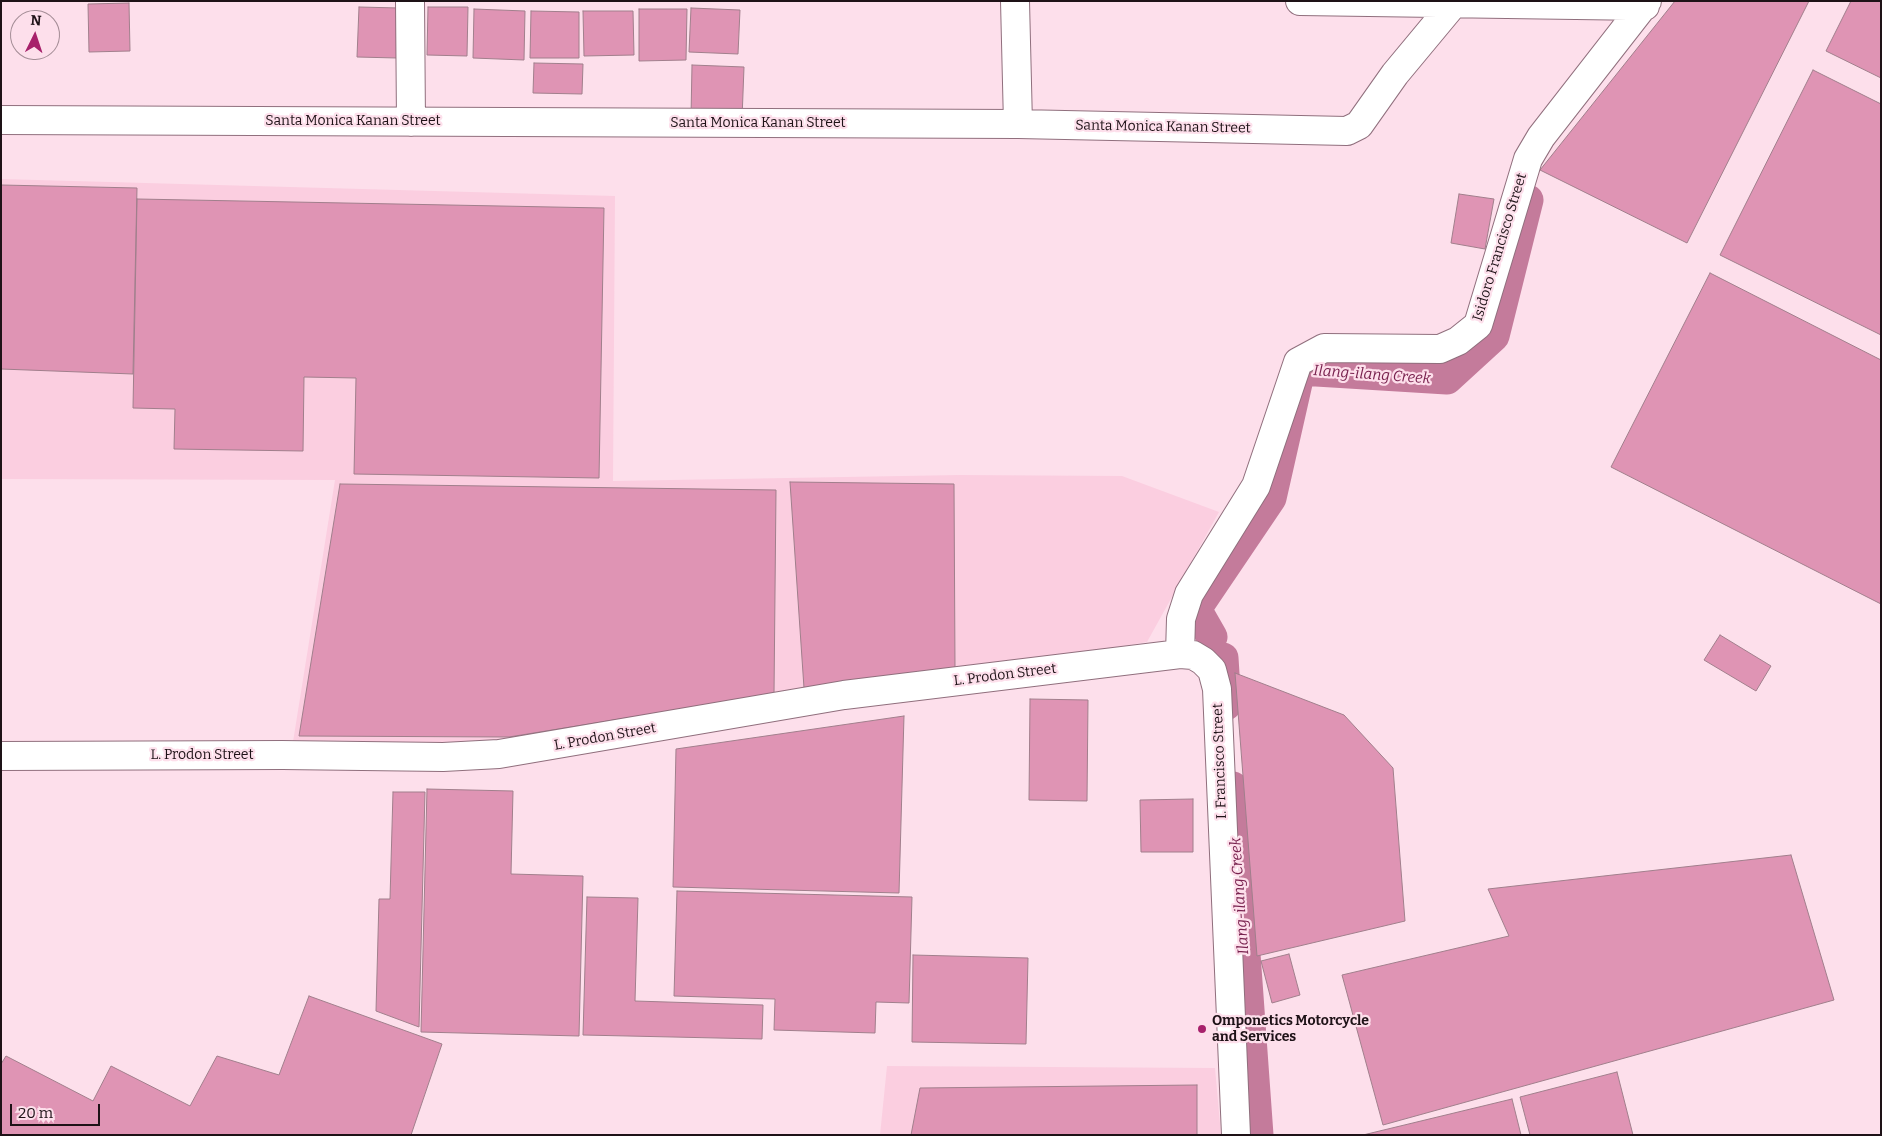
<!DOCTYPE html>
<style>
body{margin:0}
#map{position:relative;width:1882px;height:1136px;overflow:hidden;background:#fddfeb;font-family:Bitter,serif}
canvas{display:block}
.frame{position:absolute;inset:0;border:2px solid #1e1217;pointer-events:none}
.north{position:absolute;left:10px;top:10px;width:50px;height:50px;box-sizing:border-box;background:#fddfeb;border:1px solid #a48d96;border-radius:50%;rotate:4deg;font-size:14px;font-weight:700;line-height:20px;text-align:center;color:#1e1217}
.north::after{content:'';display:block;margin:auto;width:18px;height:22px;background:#a7216b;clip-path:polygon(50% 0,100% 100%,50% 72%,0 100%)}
.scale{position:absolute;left:10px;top:1104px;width:90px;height:22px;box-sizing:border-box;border:2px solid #1e1217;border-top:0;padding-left:6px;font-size:15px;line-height:18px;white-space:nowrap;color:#1e1217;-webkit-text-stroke:4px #fddfeb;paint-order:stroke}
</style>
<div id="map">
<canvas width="1882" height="1136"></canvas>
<div class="frame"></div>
<div class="north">N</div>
<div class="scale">20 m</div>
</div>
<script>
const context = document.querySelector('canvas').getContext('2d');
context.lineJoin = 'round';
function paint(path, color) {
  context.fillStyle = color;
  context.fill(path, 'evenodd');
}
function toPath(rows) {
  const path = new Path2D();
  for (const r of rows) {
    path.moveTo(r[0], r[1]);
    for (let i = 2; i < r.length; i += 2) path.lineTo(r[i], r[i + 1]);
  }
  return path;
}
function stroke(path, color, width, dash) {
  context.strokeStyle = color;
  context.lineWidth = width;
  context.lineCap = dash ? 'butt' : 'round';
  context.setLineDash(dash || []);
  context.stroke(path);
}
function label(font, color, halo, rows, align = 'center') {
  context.font = font + ' Bitter,serif';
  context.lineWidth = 4.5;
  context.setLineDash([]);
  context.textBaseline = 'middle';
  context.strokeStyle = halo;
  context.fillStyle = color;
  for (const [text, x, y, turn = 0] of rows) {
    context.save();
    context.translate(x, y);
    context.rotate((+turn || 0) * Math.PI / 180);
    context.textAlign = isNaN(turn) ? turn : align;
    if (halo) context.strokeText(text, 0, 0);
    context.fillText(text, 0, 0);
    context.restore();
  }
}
paint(toPath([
 [1,179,615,196,613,481,960,475,1122,476,1219,512,1147,642,554,741,292,748,335,480,1,479],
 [887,1066,1215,1068,1221,1135,880,1135]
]), '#fbcee0');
stroke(toPath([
 [1212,637,1196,609,1271,498,1300,370,1447,379,1494,336,1528,200],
 [1223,658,1226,705],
 [1233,787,1258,1135]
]), '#c47b9b', 31);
const building = toPath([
 [1675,1,1809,1,1687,243,1540,170,1675,1],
 [1851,1,1881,1,1881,78,1826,51,1851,1],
 [129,3,130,51,89,52,88,4,129,3],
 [359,7,399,8,397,58,357,57,359,7],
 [428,7,468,7,467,56,427,55,428,7],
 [691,8,740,10,738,54,689,52,691,8],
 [474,9,525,11,524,60,473,58,474,9],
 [639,9,687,9,686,60,639,61,639,9],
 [531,11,579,12,579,58,530,58,531,11],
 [583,11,633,11,634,55,584,56,583,11],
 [534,63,583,64,582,94,533,93,534,63],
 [692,65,744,67,742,119,691,117,692,65],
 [1813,70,1881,104,1881,335,1720,255,1813,70],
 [1,185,137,188,133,374,1,369,1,185],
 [1459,194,1494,199,1485,249,1451,243,1459,194],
 [137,199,604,208,599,478,354,474,356,378,304,377,303,451,174,449,175,409,133,408,137,199],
 [1710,273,1881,360,1881,604,1611,467,1710,273],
 [790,482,954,484,955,668,804,688,790,482],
 [340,484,776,490,774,694,509,737,299,736,340,484],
 [1720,635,1771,666,1756,691,1704,660,1720,635],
 [1235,673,1344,715,1393,768,1405,921,1257,956,1235,673],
 [1030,699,1088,700,1087,801,1029,800,1030,699],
 [904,716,899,893,673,887,676,749,904,716],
 [427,789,513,791,511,874,583,876,579,1036,421,1032,427,789],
 [393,792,425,792,419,1027,376,1011,379,899,390,899,393,792],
 [1193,799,1193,852,1141,852,1140,800,1193,799],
 [1791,855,1834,1000,1383,1125,1342,975,1509,936,1488,889,1791,855],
 [677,891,912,897,909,1003,876,1002,875,1033,774,1030,775,999,674,996,677,891],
 [587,897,638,898,635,1001,763,1005,762,1039,583,1035,587,897],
 [1289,954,1300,995,1272,1003,1261,961,1289,954],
 [913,955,1028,958,1026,1044,912,1042,913,955],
 [309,996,442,1044,411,1135,1,1135,1,1064,6,1056,93,1101,111,1066,190,1106,217,1056,279,1075,309,996],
 [1617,1072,1633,1135,1530,1135,1520,1097,1617,1072],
 [1197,1085,1197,1135,911,1135,920,1088,1197,1085],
 [1512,1099,1521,1135,1363,1135,1512,1099]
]);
paint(building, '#df94b4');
stroke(building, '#a17f8c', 1);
const minor = toPath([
 [410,1,411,122],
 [1015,1,1018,124],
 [1300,1,1645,6],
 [1,120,1018,124,1347,131,1359,125,1395,74,1454,3],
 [1180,654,1181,619,1189,594,1256,486,1298,362,1324,348,1440,349,1458,341,1478,325,1528,159,1541,137,1647,1],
 [1,756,282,755,443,757,499,754,844,695,1180,654,1193,655,1203,661,1212,670,1217,689,1236,1135]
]);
stroke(minor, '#906f7d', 30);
stroke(minor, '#fff', 28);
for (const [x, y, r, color] of [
 [1202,1029,5,"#a7216b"]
]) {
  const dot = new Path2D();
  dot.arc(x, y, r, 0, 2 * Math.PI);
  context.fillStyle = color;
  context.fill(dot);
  stroke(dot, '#fddfeb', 2);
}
label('14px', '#1e1217', '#fddfeb', [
 ["Santa Monica Kanan Street",353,121],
 ["Santa Monica Kanan Street",758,123],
 ["Santa Monica Kanan Street",1163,127,1],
 ["Isidoro Francisco Street",1500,247,-73],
 ["L. Prodon Street",1005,675,-7],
 ["L. Prodon Street",605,737,-10],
 ["L. Prodon Street",202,755],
 ["I. Francisco Street",1220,761,-92]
]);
label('bold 14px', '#1e1217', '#fddfeb', [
 ["Omponetics Motorcycle",1212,1021],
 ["and Services",1212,1037]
], 'left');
label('italic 15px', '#78214e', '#fddfeb', [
 ["Ilang-ilang Creek",1372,375,4],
 ["Ilang-ilang Creek",1240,896,-94]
]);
</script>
